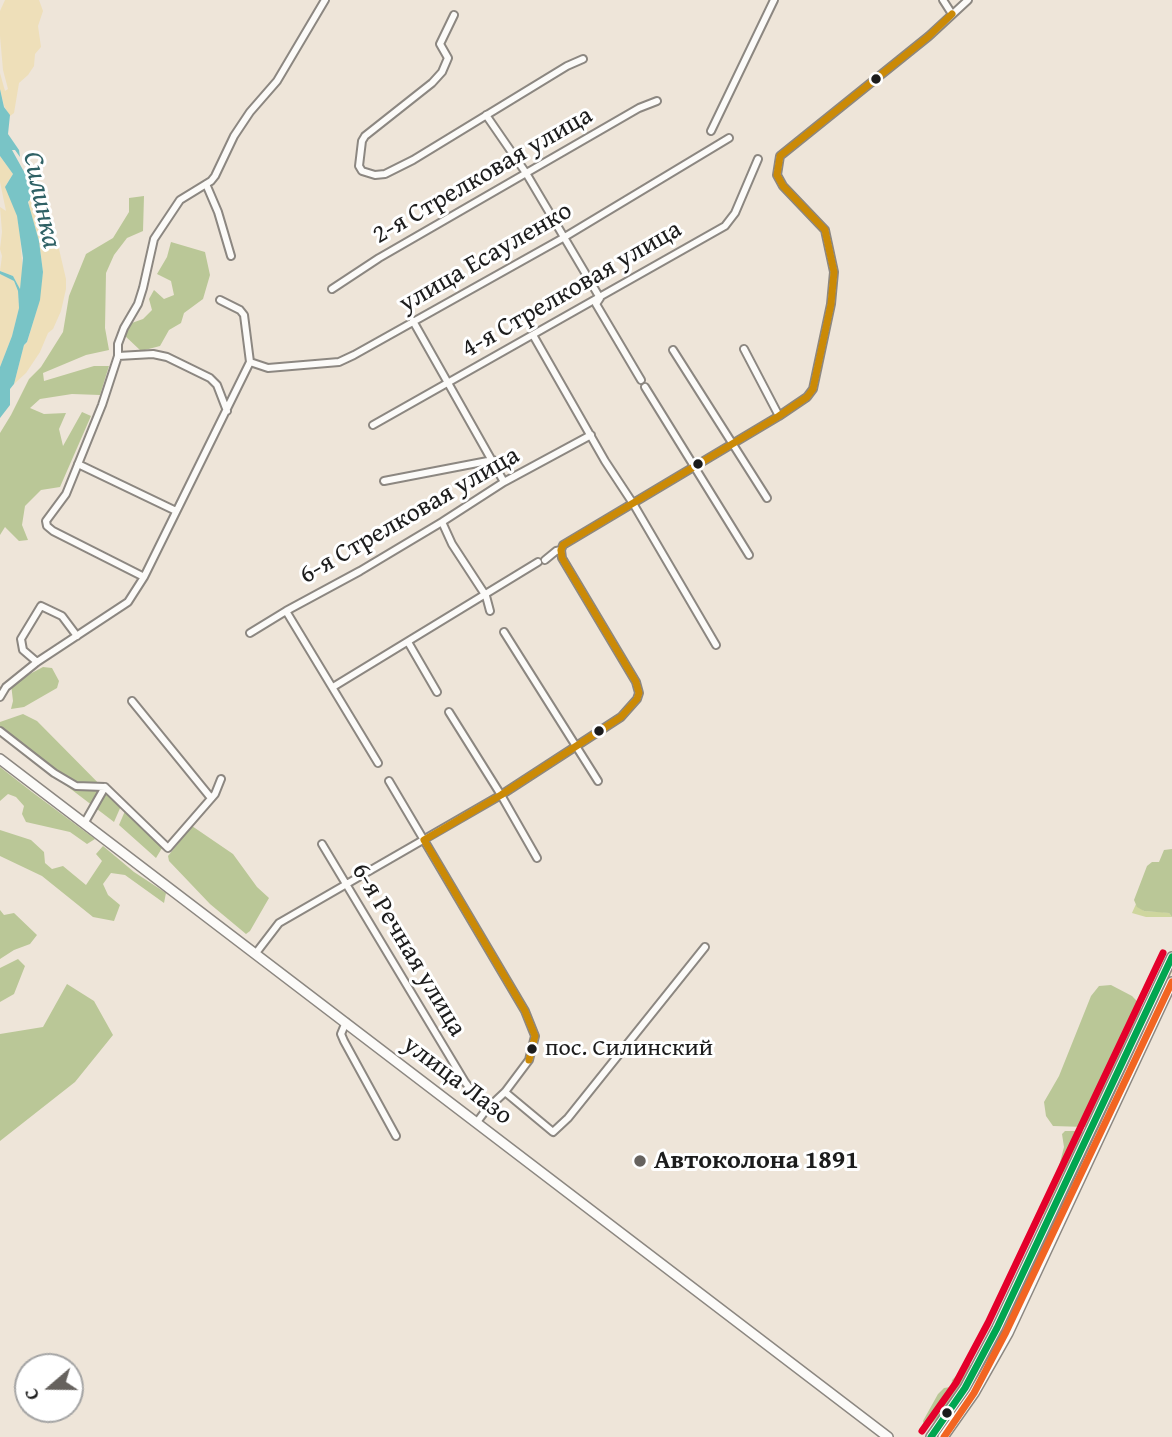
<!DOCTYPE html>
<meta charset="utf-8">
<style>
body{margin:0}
#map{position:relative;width:1172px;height:1437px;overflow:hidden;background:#eee5d9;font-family:"Gentium Book Plus",serif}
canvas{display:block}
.north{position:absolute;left:14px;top:1353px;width:70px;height:70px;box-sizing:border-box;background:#fff;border:2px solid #a4a4a4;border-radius:50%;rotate:250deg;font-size:19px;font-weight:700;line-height:28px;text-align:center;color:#1c1c1c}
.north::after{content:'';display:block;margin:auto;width:24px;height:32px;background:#66625e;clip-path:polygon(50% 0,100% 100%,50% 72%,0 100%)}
</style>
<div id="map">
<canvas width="1172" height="1437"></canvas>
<div class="north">С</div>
</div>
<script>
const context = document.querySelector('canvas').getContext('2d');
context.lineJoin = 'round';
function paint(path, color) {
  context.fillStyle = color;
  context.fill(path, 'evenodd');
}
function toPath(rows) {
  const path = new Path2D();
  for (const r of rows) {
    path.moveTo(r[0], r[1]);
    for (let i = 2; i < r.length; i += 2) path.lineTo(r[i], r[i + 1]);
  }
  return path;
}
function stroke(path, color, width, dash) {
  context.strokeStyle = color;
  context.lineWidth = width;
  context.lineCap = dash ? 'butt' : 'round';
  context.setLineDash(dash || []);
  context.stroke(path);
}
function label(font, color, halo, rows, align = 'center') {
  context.font = font + ' "Gentium Book Plus",serif';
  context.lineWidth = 6;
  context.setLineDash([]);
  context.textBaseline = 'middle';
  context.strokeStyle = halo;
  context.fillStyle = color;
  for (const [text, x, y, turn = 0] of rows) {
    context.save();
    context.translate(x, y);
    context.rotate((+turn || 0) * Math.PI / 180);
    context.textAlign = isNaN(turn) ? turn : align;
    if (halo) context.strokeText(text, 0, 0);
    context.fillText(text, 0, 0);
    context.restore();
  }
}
paint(toPath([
 [1136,904,1144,911,1162,912,1169,913,1172,917,1146,917,1132,913],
 [1172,964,1172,972,1058,1219,1055,1219],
 [1058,1170,1062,1173,1066,1172,1047,1214,1041,1215,1045,1197],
 [1050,1232,1009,1319,1007,1319,1047,1233]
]), '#ced69e');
paint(toPath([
 [144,196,143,231,127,238,114,255,106,273,105,328,109,350,86,355,43,373,44,381,94,366,109,366,100,395,72,394,40,399,30,408,44,414,66,413,59,429,63,446,82,412,91,416,60,487,41,490,25,506,22,525,28,540,19,541,5,527,0,535,0,433,11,415,29,379,41,367,63,332,69,296,86,254,113,238,129,212,129,198],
 [171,242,205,252,210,275,203,299,184,313,181,323,169,330,160,346,141,351,123,334,129,324,143,319,152,310,149,299,154,290,164,299,174,295,171,281,157,274,167,257],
 [43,667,52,668,59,681,57,688,24,707,11,709,13,701,11,684],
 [23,714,37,721,121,806,114,822,0,735,0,722],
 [0,767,32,792,95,839,87,844,70,832,26,822,22,814,24,806,16,797,8,794,0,801],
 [125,811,162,848,156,858,119,825],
 [192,826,233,854,257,887,269,898,250,931,246,934,210,904,169,861,168,856],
 [0,830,31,840,44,852,45,863,52,869,63,866,86,885,102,861,96,854,103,846,134,872,166,893,164,903,125,875,111,873,103,884,108,895,120,905,114,921,93,917,42,876,0,856],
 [1172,849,1172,917,1169,913,1144,911,1137,907,1134,900,1147,866,1152,862,1159,862,1164,850],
 [0,910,4,915,14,913,37,935,30,944,14,950,0,959],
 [18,959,25,966,14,994,0,1002,0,968],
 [67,984,94,1001,113,1035,75,1082,0,1141,0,1034,43,1027],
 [1111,985,1132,996,1139,1003,1141,1010,1133,1032,1089,1124,1085,1127,1053,1126,1046,1116,1044,1102,1059,1076,1091,996,1099,986],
 [1065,1131,1082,1131,1084,1134,1066,1172,1062,1173,1058,1170,1064,1147,1062,1134],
 [966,1361,973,1367,966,1379,937,1419,925,1429,923,1421,938,1394,944,1388,951,1387,952,1380,962,1370,962,1366]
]), '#bac797');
paint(toPath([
 [5,0,39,0,43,11,38,26,41,47,35,54,34,66,28,75,19,83,14,113,10,116,4,106,0,89,0,73,5,91,8,89,3,70,0,36,0,11],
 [0,156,13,174,6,185,17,216,20,235,23,275,20,289,13,276,0,271,2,256,0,249,2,232,0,207,6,211,0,182],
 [28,178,37,183,47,202,59,249,66,279,66,289,61,311,53,329,48,333,40,352,26,373,14,384,24,345,27,343,37,309,43,272,39,241,29,208,29,201,33,196],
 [0,274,14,281,18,291,19,308,12,336,0,367]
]), '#eedfb9');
paint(toPath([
 [0,89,4,107,10,115,8,134,19,150,20,157,15,150,12,150,33,188,33,196,28,202,39,241,43,272,40,300,27,342,24,345,14,384,10,389,10,405,0,418,0,367,12,336,19,308,18,291,14,281,0,274,0,271,13,276,20,289,23,258,17,216,5,187,13,174,0,156]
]), '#79c4c6');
const street = toPath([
 [943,0,952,14],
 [454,15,440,44,448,58,442,72,432,83,365,136,362,141,359,166,362,171,375,175,385,174,413,160,567,66,583,59],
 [486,115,526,173,600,298,596,304,641,380],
 [711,131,774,0],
 [206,184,218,212,231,256],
 [332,289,379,258,639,108,657,101],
 [413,321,504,482],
 [533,335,605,461,634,505,716,645],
 [744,349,779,416],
 [673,350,767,498],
 [118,356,153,354,167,357,210,378,217,385,227,411],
 [250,362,268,368,339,362,354,355,563,238,729,138],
 [645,387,749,555],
 [373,425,725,226,735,213,758,159],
 [78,464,176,511],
 [384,481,493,460],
 [442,522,452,544,486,596,490,611],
 [545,560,556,551,561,550,563,545,779,416,807,397,813,389,831,304,834,272,825,230,783,186,777,175,780,156,929,36,968,0],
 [144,577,53,531,47,526,46,521,66,494,102,405,118,356,118,344,124,328,138,304,143,288,154,239,180,200,211,181,215,176,234,136,250,112,277,81,325,0],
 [286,611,378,763],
 [504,632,598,781],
 [250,633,286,611,360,571,442,522,504,482,591,435],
 [408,642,437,692],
 [37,662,23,650,21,639,41,606,62,616,77,636],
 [333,687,538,562],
 [0,697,6,687,37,662,128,602,144,577,250,362,244,315,240,310,220,300],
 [132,701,211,798],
 [449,712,501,795,537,858],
 [0,731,54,773,76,786,105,787,85,822],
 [389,781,525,1011,535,1036,529,1060,505,1092,486,1110,477,1122],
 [105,787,168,848,215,794,221,779],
 [322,844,465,1082,486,1110],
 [256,953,279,923,501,795,621,717,637,699,639,693,636,682,562,558,561,550],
 [346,1022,341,1034,344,1041,396,1136],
 [505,1092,553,1132,568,1118,705,947]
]);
const secondary = toPath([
 [0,759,888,1437],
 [931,1437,965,1388,997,1328,1172,957],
 [943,1437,974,1393,1008,1333,1172,982]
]);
stroke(street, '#8c8781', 10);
stroke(secondary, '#8c8781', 12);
stroke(street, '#fcfbf9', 6);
stroke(secondary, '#fcfbf9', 9);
stroke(toPath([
 [561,550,563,545,779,416,807,397,813,389,831,304,834,272,825,230,783,186,777,175,780,156,929,36,952,14],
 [561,550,562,558,636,682,639,693,637,699],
 [424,840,501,795,621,717,637,699],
 [424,840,525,1011,535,1036,529,1060]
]), '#cb8a06', 7);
stroke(toPath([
 [931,1437,965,1388,997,1328,1172,957]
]), '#00a651', 7);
stroke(toPath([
 [944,1437,974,1393,1006,1332,1172,982]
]), '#f26522', 7);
stroke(toPath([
 [922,1431,956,1383,988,1323,1163,953]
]), '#e4002b', 7);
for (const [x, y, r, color] of [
 [876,79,6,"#1c1c1c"],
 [698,464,6,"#1c1c1c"],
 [599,731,6,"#1c1c1c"],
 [532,1049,6,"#1c1c1c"],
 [640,1161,7,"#66625e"],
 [947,1413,6,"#1c1c1c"]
]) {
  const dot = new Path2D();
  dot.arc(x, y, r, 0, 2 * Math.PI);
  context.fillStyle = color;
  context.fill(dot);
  stroke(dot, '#fff', 2.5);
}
label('24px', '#1c1c1c', '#fff', [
 ["пос. Силинский",545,1049]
], 'left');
label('26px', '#1c1c1c', '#fff', [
 ["2-я Стрелковая улица",483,176,-30],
 ["улица Есауленко",486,258,-30],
 ["4-я Стрелковая улица",572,290,-30],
 ["6-я Стрелковая улица",410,516,-30],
 ["6-я Речная улица",408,950,59],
 ["улица Лазо",457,1081,37]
]);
label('bold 26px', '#1c1c1c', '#fff', [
 ["Автоколона 1891",654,1161]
], 'left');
label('italic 28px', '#2f6165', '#fff', [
 ["Силинка",41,200,78]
]);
</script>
